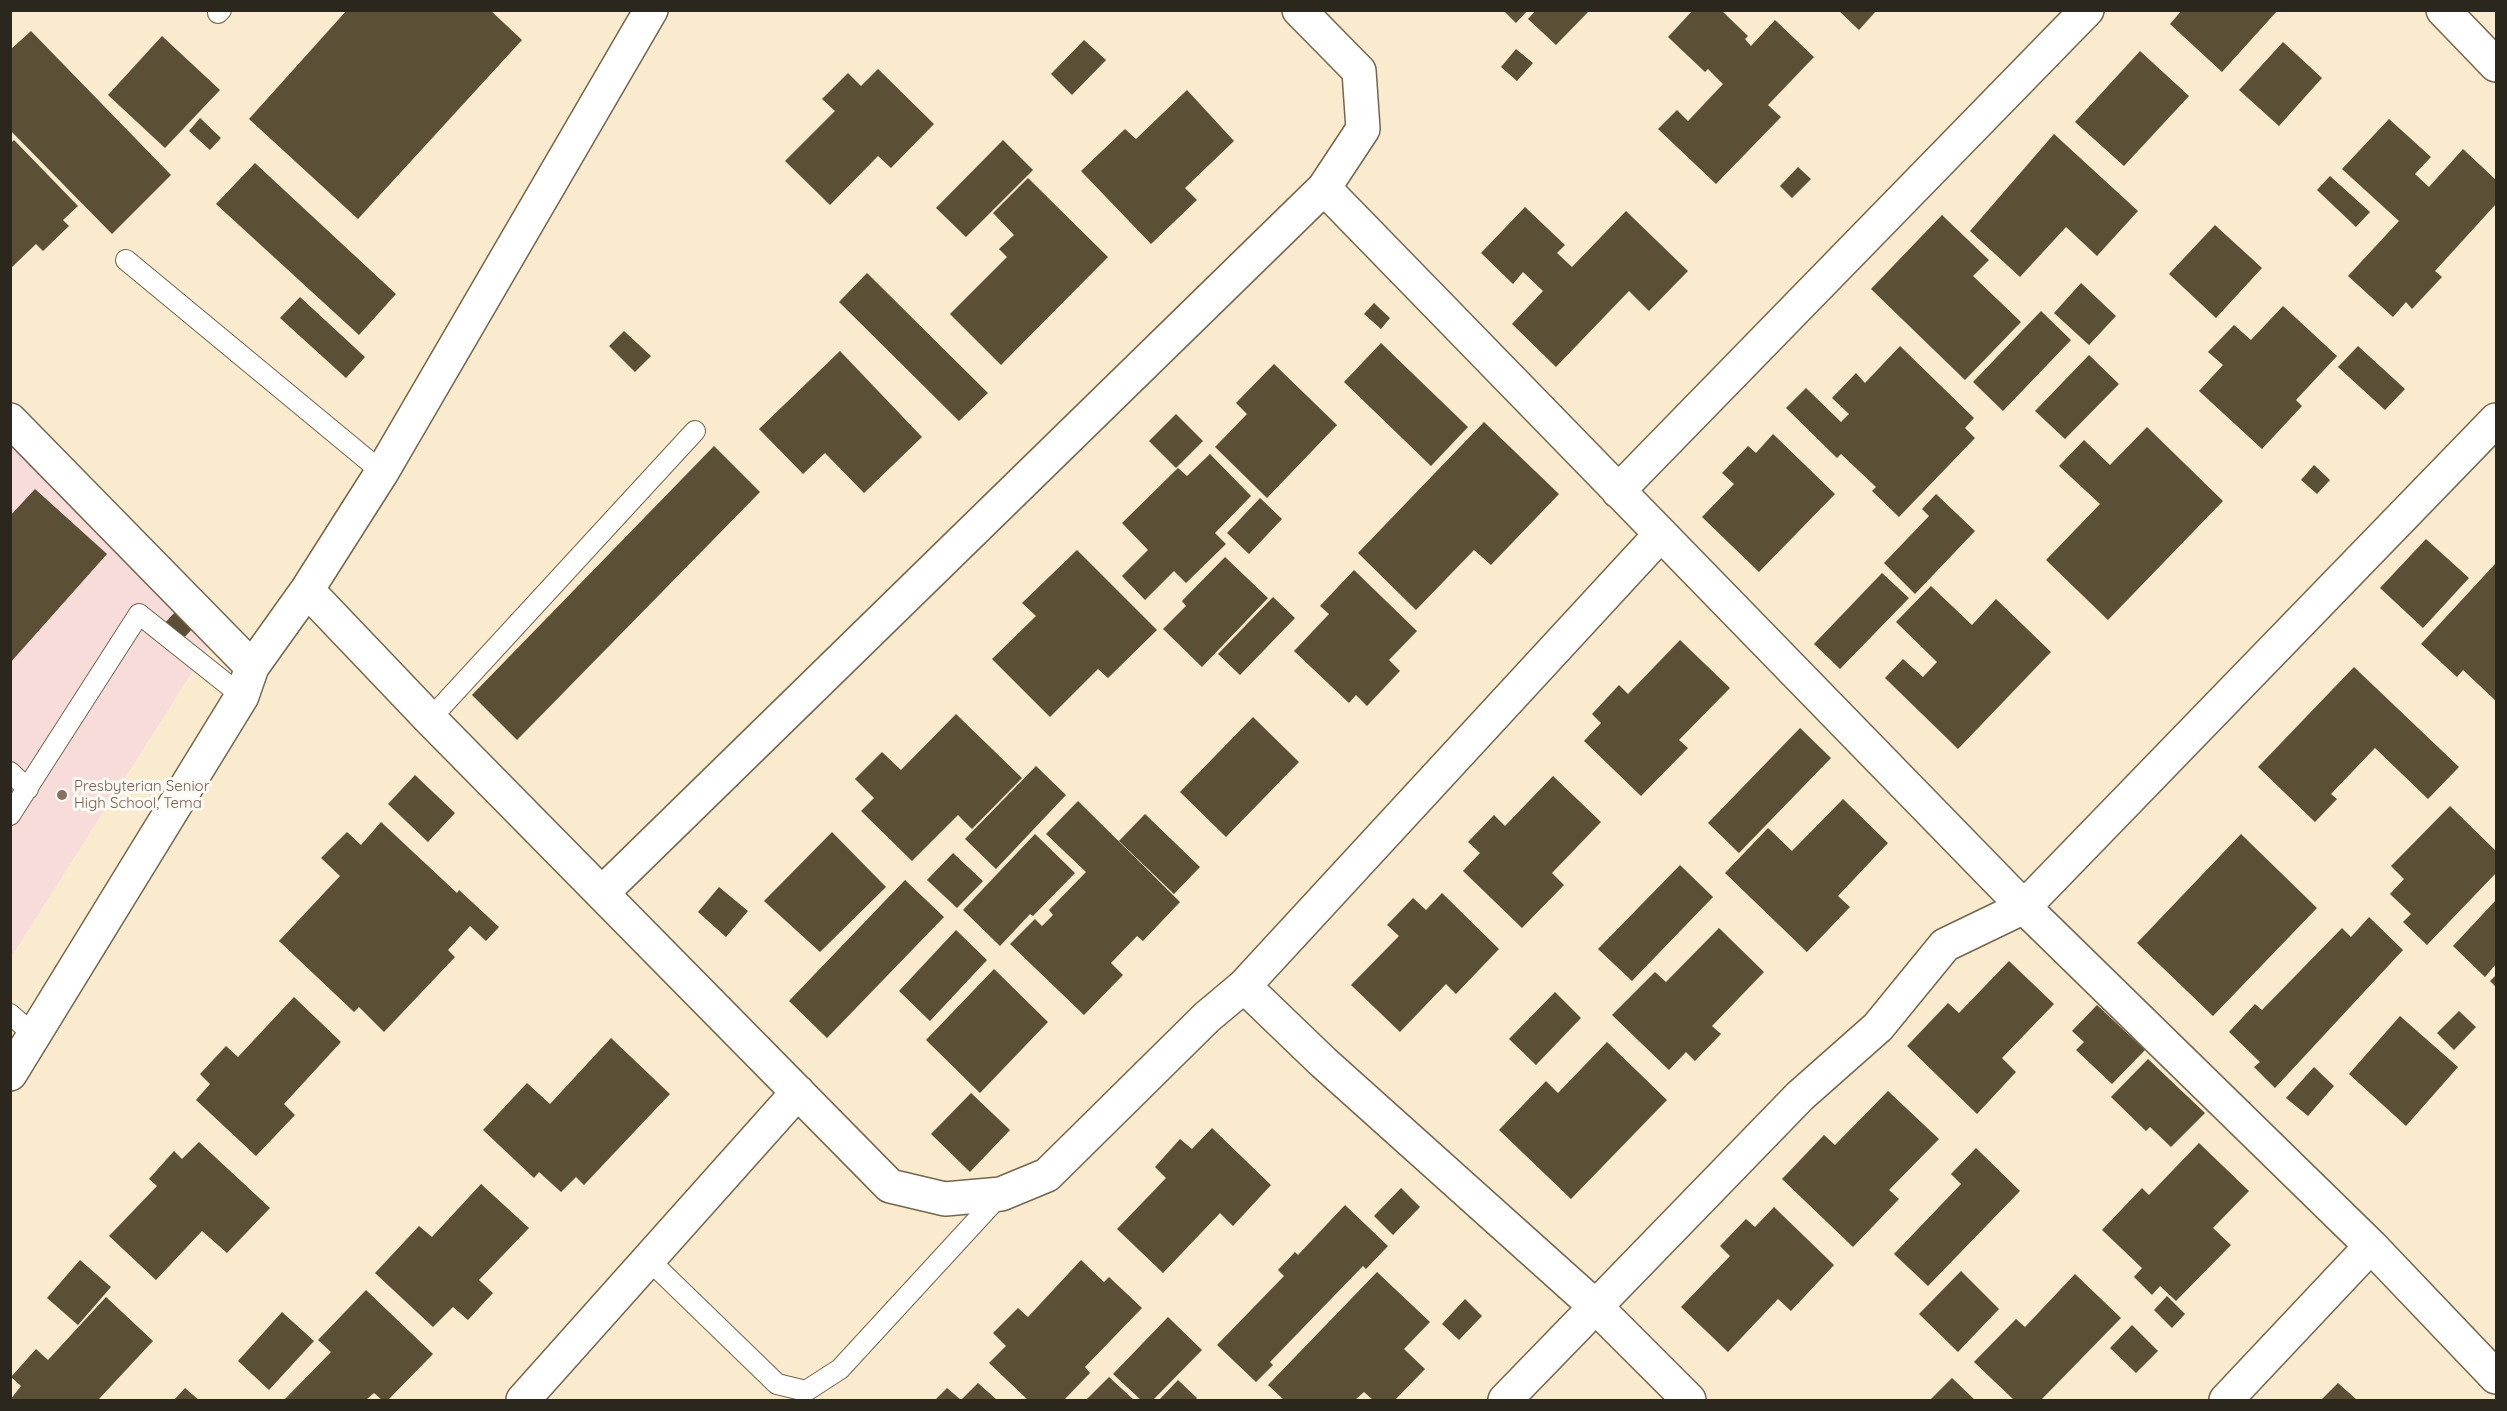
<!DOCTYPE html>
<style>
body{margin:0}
#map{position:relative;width:2507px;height:1411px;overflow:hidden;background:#faebcf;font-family:Quicksand,sans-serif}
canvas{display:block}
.frame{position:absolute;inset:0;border:12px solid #2c271c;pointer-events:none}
</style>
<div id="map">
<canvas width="2507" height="1411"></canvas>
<div class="frame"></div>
</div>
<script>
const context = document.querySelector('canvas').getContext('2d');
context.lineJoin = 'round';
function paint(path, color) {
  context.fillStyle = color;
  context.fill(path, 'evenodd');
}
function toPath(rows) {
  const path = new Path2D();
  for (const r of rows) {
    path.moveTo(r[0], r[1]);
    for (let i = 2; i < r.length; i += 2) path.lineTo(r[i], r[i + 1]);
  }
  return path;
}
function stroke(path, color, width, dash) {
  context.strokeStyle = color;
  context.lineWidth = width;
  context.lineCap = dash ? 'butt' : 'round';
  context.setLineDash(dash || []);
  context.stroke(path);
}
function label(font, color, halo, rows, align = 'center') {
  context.font = font + ' Quicksand,sans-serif';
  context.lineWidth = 6;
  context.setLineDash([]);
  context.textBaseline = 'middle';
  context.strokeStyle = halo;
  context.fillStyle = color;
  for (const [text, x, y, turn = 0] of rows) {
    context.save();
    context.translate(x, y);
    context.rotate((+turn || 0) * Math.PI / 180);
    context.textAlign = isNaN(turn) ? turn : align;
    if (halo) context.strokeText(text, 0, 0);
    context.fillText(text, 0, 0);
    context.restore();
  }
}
paint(toPath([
 [11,436,217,633,11,957]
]), '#f7dcda');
paint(toPath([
 [347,10,490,10,522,40,358,219,249,119],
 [1503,10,1528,10,1516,23],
 [1536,10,1590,10,1556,45,1528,19],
 [1693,10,1721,10,1748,36,1745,39,1751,46,1775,20,1814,57,1768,105,1781,117,1716,184,1658,129,1677,110,1688,121,1723,84,1708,69,1705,72,1668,37],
 [1838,10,1877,10,1859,30],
 [2182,10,2278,10,2222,72,2170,24],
 [31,31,171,175,112,234,10,130,10,50],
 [162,36,220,90,165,148,108,95],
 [1084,40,1106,60,1072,95,1051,74],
 [2283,42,2322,78,2279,126,2239,90],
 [1516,49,1533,63,1517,81,1501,67],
 [2140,51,2189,96,2124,166,2075,122],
 [878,69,934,124,891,168,878,156,830,205,785,161,835,111,822,99,848,73,861,86],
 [1187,90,1234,141,1185,188,1197,200,1151,244,1081,171,1125,129,1136,139],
 [200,118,221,138,210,150,189,131],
 [2389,119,2431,157,2415,174,2429,187,2463,149,2496,180,2496,204,2435,271,2442,277,2412,309,2406,302,2393,317,2348,276,2399,221,2342,169],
 [2054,134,2138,211,2097,256,2066,227,2020,277,1970,231],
 [14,140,78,206,63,220,69,226,43,251,36,244,10,269,10,144],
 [1003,140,1033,170,966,237,936,208],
 [255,163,396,294,359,335,216,204],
 [1798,167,1811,179,1792,198,1780,186],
 [2330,176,2370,212,2356,227,2317,190],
 [1028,178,1108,257,1001,365,950,314,1007,257,999,249,1014,235,993,213],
 [1525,207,1565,245,1557,253,1572,267,1626,211,1688,271,1649,311,1629,291,1556,367,1512,324,1543,291,1523,272,1513,284,1481,253],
 [1942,215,1989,260,1973,276,2021,322,1965,380,1871,289],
 [2215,225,2262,268,2216,318,2169,274],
 [867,273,988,393,959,421,839,302],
 [2081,283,2116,316,2089,345,2054,313],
 [300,297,365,357,346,378,280,318],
 [1374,303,1390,318,1381,329,1364,314],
 [2283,306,2337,356,2296,400,2302,406,2262,449,2199,391,2223,365,2208,352,2234,325,2251,340],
 [2041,311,2071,340,2003,411,1973,382],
 [624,331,651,356,635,372,609,346],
 [1381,343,1468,427,1431,466,1344,382],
 [1900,346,1974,418,1965,428,1975,438,1899,517,1872,491,1876,487,1841,454,1837,458,1786,408,1806,388,1841,422,1849,414,1832,398,1856,373,1865,383],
 [2358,346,2405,389,2385,410,2338,367],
 [840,351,922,437,864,493,825,453,803,474,759,429],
 [2089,355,2119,384,2065,439,2035,411],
 [1274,364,1337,425,1267,498,1215,447,1247,414,1236,403],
 [1176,414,1203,441,1176,468,1149,441],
 [1484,422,1559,494,1491,565,1474,550,1416,610,1358,553],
 [2147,427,2223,501,2108,620,2046,560,2100,504,2059,466,2084,440,2110,465],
 [1773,434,1835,494,1759,572,1702,517,1734,484,1722,473,1748,446,1756,453],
 [714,446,760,492,517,740,472,695],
 [1210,454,1251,496,1215,533,1226,544,1186,583,1174,571,1145,600,1122,576,1148,550,1122,523,1178,468,1187,476],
 [2314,465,2330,480,2317,494,2301,480],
 [35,489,107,554,10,663,10,516],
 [1936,494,1975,531,1915,594,1884,563,1929,516,1922,509],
 [1260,498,1282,519,1249,554,1227,533],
 [2426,539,2469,578,2423,628,2380,588],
 [1077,550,1157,630,1108,678,1098,669,1050,717,992,659,1036,616,1022,603],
 [1225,557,1268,598,1202,667,1163,629,1186,606,1182,601],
 [2495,564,2496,566,2496,701,2463,670,2457,677,2421,644],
 [1354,570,1417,631,1389,660,1400,671,1367,706,1356,695,1349,703,1294,651,1329,614,1320,606],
 [1882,573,1909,598,1840,669,1814,644],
 [1931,586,1972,625,1996,599,2051,652,1958,749,1885,678,1903,659,1923,677,1937,662,1896,622],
 [1273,597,1295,618,1240,675,1218,654],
 [176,611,193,628,182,640,164,624],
 [1680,640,1730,688,1679,740,1688,748,1641,796,1584,741,1601,723,1592,714,1619,685,1628,694],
 [2354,667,2459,767,2428,799,2375,748,2331,794,2337,799,2315,822,2258,767],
 [956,714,1022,778,972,829,958,815,912,861,861,811,874,798,855,779,882,752,901,770],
 [1253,717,1299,762,1226,837,1180,792],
 [1800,728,1831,758,1739,853,1708,823],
 [1036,766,1066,795,996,869,965,839],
 [415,775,455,813,428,842,388,804],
 [1553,776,1601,822,1552,873,1564,885,1522,928,1463,871,1480,853,1468,842,1494,815,1505,826],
 [1843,799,1888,843,1838,896,1850,907,1807,952,1725,873,1768,828,1792,851],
 [1078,801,1180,902,1143,941,1137,936,1111,963,1123,975,1084,1015,1010,944,1035,919,1042,926,1053,915,1049,910,1086,872,1046,834],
 [2450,806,2496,851,2496,873,2427,945,2403,922,2411,914,2390,894,2404,879,2391,866],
 [1145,814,1200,867,1174,894,1119,841],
 [381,822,457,893,459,890,499,927,486,941,470,926,448,950,455,957,384,1032,359,1007,354,1012,279,941,340,876,321,858,347,832,361,845],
 [832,832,886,887,820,952,764,901],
 [1035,834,1075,873,1033,916,1030,914,1000,946,963,910],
 [2241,834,2317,908,2213,1016,2137,943],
 [953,853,983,881,957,908,927,880],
 [1680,865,1713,897,1632,981,1598,949],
 [905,880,944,917,827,1038,789,1001],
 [719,887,748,911,726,937,698,912],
 [1442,893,1499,949,1456,994,1446,984,1400,1032,1351,985,1399,936,1387,925,1413,898,1426,910],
 [2496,900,2496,964,2485,977,2453,946],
 [2369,917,2403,950,2275,1088,2254,1067,2260,1062,2229,1032,2255,1004,2262,1010,2342,928,2351,937],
 [1719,928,1764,972,1712,1026,1721,1034,1695,1061,1686,1052,1669,1070,1612,1015,1655,972,1666,982],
 [956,930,987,960,930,1021,899,991],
 [2009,961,2054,1004,2002,1058,2016,1072,1977,1114,1907,1046,1948,1003,1959,1013],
 [994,969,1048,1022,980,1093,926,1040],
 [2496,975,2496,987,2490,981],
 [1555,992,1581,1018,1536,1065,1509,1039],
 [294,997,341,1042,284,1104,295,1115,256,1156,196,1100,210,1084,200,1074,226,1046,238,1057],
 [2097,1005,2145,1050,2112,1084,2076,1050,2084,1042,2072,1031],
 [2459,1011,2476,1027,2454,1050,2437,1033],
 [2400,1016,2458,1067,2406,1126,2349,1074],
 [611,1038,670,1094,584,1185,576,1177,561,1192,539,1172,534,1178,483,1130,527,1083,550,1104],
 [1607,1042,1667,1100,1571,1199,1499,1130,1546,1081,1558,1093],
 [2148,1059,2205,1113,2171,1147,2150,1127,2146,1131,2111,1097],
 [2314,1067,2334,1086,2308,1116,2286,1098],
 [1888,1091,1939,1139,1889,1190,1899,1199,1853,1247,1782,1179,1824,1135,1835,1145],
 [971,1093,1010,1130,970,1172,931,1134],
 [1212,1128,1271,1185,1233,1226,1220,1213,1163,1273,1117,1229,1166,1178,1155,1167,1180,1139,1192,1149],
 [199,1142,270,1208,227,1253,202,1231,156,1280,109,1236,157,1186,149,1179,174,1151,182,1159],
 [2199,1143,2249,1191,2213,1228,2231,1245,2176,1301,2160,1286,2152,1295,2134,1277,2142,1268,2102,1230,2142,1188,2149,1195],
 [1976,1148,2020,1191,1928,1286,1894,1254,1961,1184,1951,1174],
 [481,1184,529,1228,479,1280,493,1293,468,1320,453,1307,433,1327,375,1273,419,1226,432,1237],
 [1401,1188,1420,1207,1393,1235,1374,1216],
 [1345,1205,1388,1246,1366,1269,1363,1266,1270,1362,1273,1365,1256,1382,1217,1345,1284,1276,1278,1270,1295,1252,1298,1255],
 [1774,1207,1834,1265,1791,1311,1778,1299,1728,1352,1681,1307,1730,1256,1720,1246,1746,1219,1755,1227],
 [80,1260,111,1287,78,1325,47,1298],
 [1081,1260,1104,1282,1109,1277,1142,1308,1085,1367,1090,1373,1064,1400,1028,1400,989,1363,1006,1346,993,1333,1018,1308,1028,1317],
 [1961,1271,1999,1309,1958,1352,1919,1314],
 [1377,1272,1430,1322,1404,1349,1425,1369,1395,1400,1373,1400,1364,1392,1355,1400,1284,1400,1268,1385],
 [2075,1274,2121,1318,2041,1400,2014,1400,1974,1362,2016,1319,2025,1327],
 [366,1290,433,1354,388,1400,382,1400,374,1393,366,1400,284,1400,331,1352,318,1340],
 [2167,1296,2185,1314,2172,1328,2154,1310],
 [106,1297,153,1341,98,1400,10,1400,21,1386,11,1377,36,1349,48,1360],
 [1465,1299,1482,1316,1459,1340,1442,1324],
 [282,1312,314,1341,269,1390,238,1361],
 [1168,1317,1202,1350,1153,1400,1141,1400,1113,1374],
 [2132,1325,2158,1351,2136,1373,2110,1348],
 [1109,1377,1134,1400,1086,1400],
 [1952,1378,1975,1400,1930,1400],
 [1178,1380,1197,1398,1195,1400,1159,1400],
 [978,1383,997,1400,961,1400],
 [2338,1383,2357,1400,2321,1400],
 [185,1388,199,1400,174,1400],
 [947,1388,961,1400,935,1400]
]), '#5b4f36');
const lane = toPath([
 [218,13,221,10],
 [126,260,382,472],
 [430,719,695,431],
 [10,772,28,789],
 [10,815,139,614,242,696],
 [10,1014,35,1036],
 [649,1260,777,1384,806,1391,840,1369,1001,1194]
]);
const street = toPath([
 [1299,10,1359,71,1363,129,1324,188,2024,907,2371,1246,2496,1377],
 [2443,10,2496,65],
 [10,420,252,667],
 [1618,491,2087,10],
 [307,590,430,719,890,1186,945,1199,1001,1194,1047,1175,1207,1017,1244,986,1661,534],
 [602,893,1324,188],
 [1244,986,1323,1062,1596,1307,1689,1400],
 [10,1074,242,696,252,667,307,590,382,472,651,10],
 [523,1400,798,1092],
 [1505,1400,1800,1096,1878,1027,1945,945,2024,907,2496,420],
 [2226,1400,2371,1246]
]);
stroke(lane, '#73664d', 22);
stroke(street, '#73664d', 36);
stroke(lane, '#fff', 20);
stroke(street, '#fff', 33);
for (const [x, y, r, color] of [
 [62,795,6,"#8d6e63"]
]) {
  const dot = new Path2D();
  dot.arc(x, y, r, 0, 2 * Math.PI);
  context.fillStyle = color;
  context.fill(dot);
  stroke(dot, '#fdfaf4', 2);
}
label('15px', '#785e54', '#fdfaf4', [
 ["Presbyterian Senior",74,786],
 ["High School, Tema",74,803]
], 'left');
</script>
